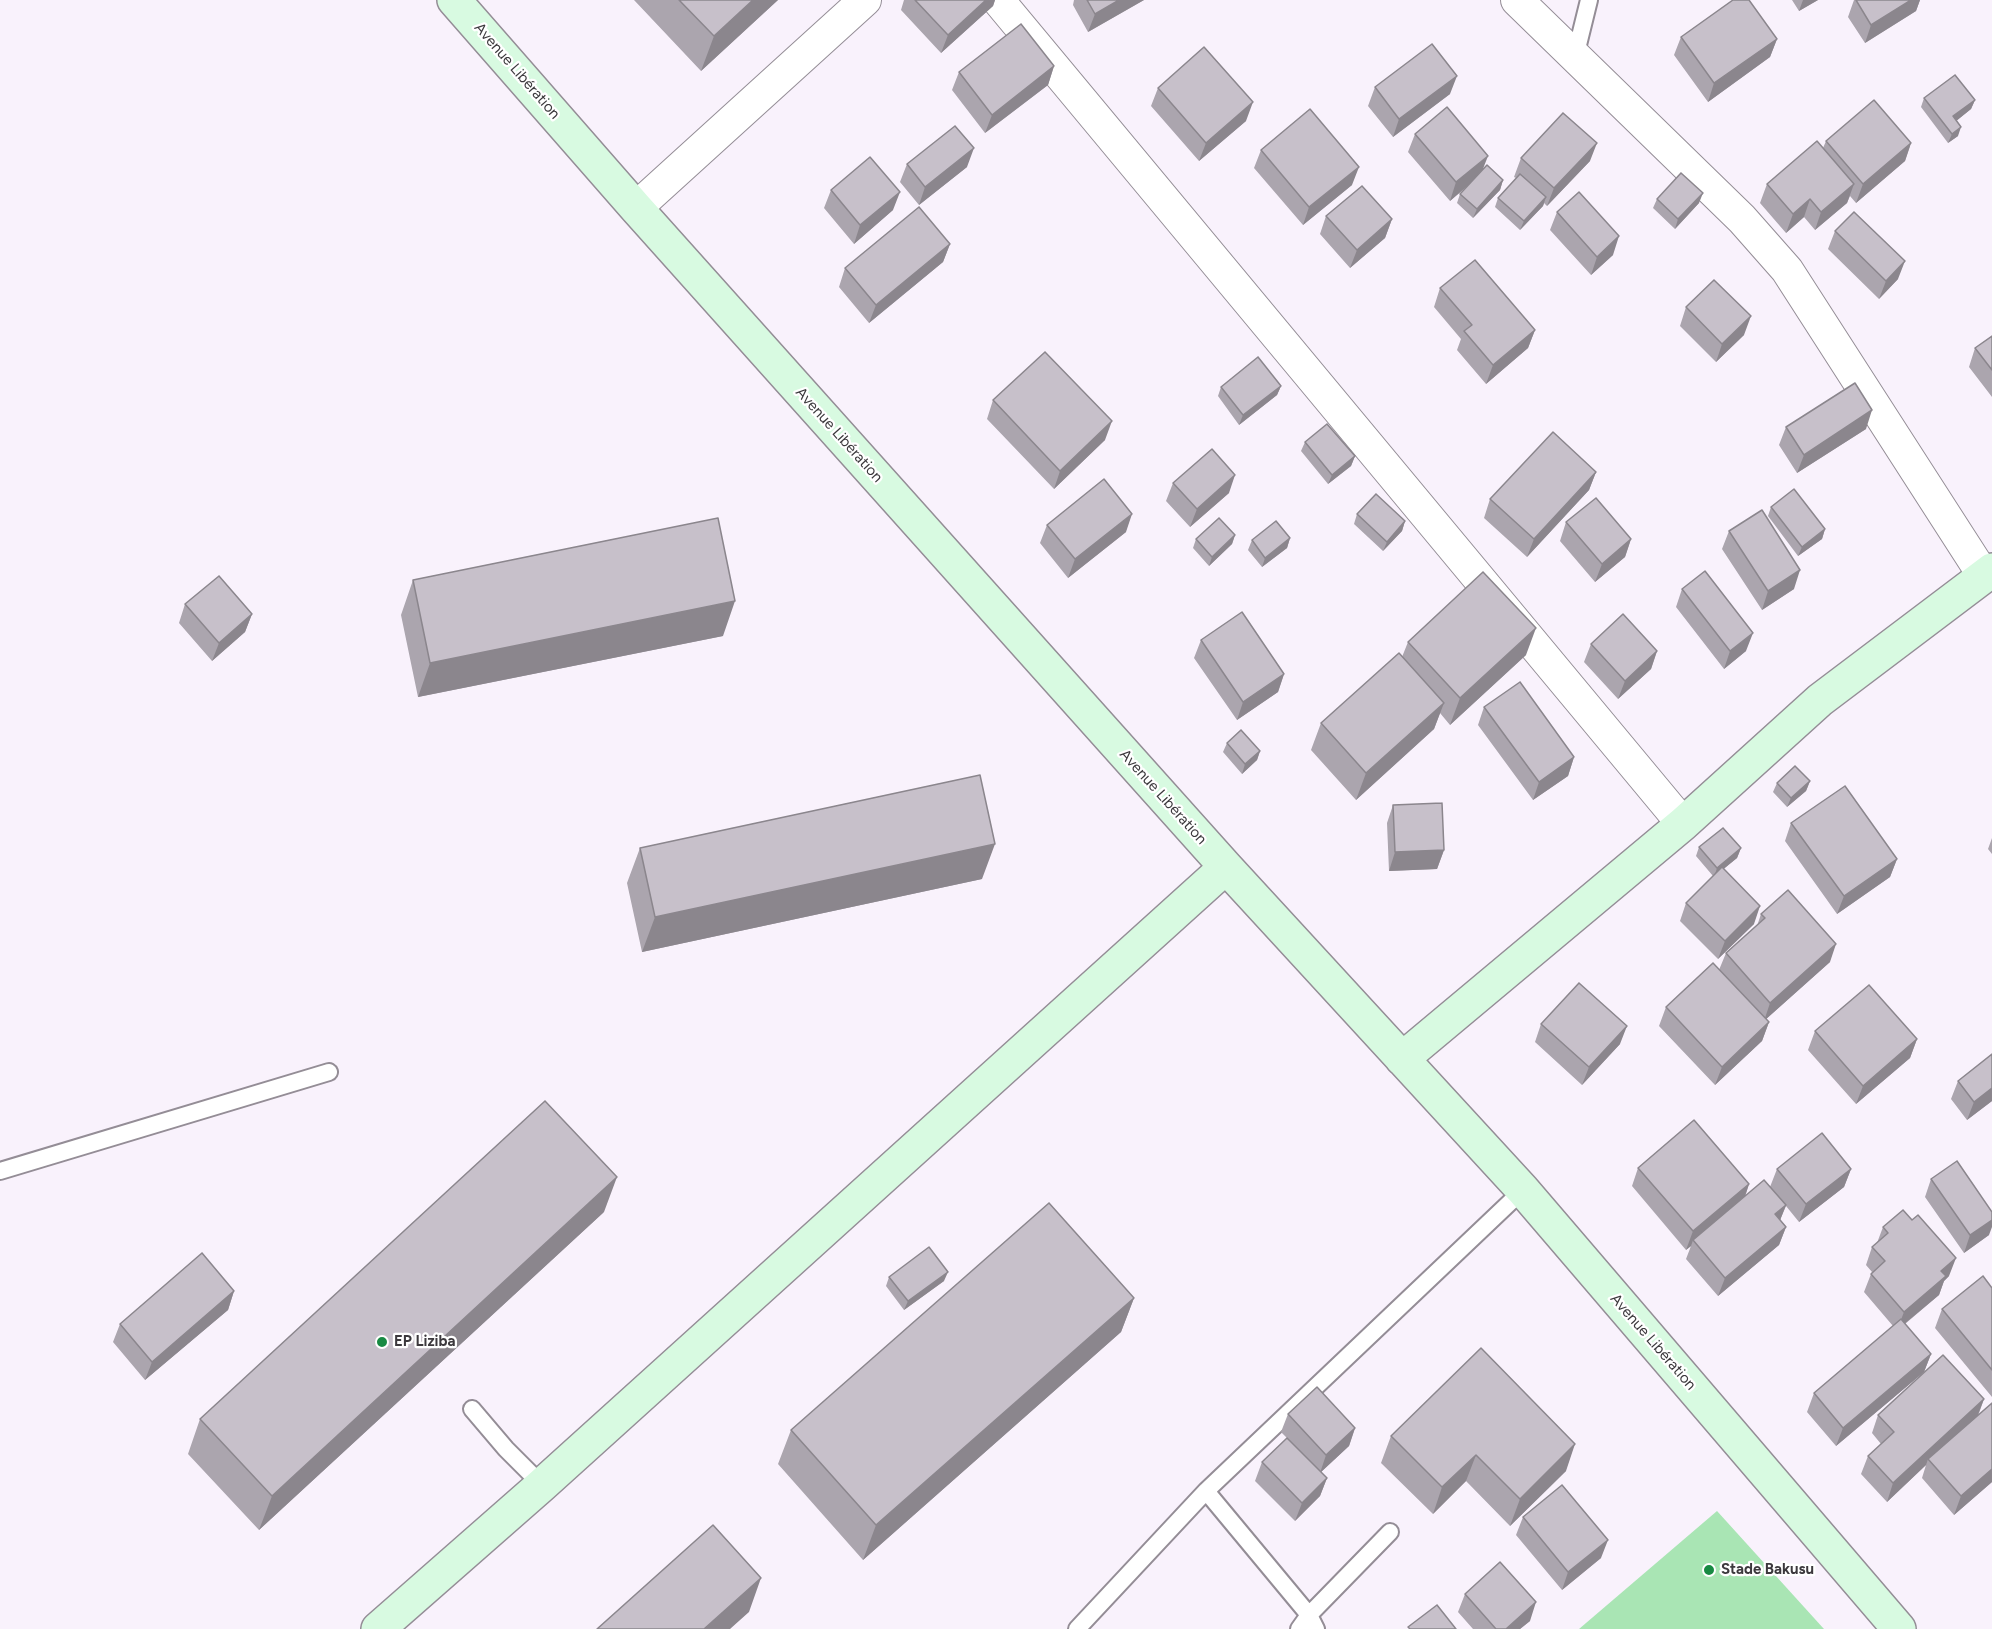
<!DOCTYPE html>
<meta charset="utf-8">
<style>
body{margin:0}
canvas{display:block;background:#f9f2fc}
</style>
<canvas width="1992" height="1629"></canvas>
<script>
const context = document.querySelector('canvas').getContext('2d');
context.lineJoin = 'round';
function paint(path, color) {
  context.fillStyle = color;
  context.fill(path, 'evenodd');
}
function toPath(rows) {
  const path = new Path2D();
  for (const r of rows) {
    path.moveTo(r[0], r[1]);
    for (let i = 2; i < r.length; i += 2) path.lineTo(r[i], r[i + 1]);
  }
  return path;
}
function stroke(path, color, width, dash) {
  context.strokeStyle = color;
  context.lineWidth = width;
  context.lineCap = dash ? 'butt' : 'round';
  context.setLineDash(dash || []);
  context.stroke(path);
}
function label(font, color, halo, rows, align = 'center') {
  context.font = font + ' Figtree,sans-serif';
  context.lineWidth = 4.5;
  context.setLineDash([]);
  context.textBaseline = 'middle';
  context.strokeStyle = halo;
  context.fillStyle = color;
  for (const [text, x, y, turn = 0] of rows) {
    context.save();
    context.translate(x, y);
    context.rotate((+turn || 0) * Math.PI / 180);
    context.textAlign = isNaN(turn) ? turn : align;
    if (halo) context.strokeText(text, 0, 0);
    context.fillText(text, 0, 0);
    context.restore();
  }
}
paint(toPath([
 [1717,1511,1824,1629,1579,1629]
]), '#a9e5b4');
const lane = toPath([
 [1575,57,1589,0],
 [0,1171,329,1072],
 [472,1409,506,1449,542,1485],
 [1206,1491,1309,1615,1316,1629],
 [1077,1629,1206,1491,1523,1190],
 [1299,1629,1309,1615,1390,1532]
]);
const street = toPath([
 [998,0,1683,824],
 [1517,0,1742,219,1787,270,1984,576],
 [636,208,865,0]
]);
const secondary = toPath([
 [454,0,636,208,1226,867,1523,1190,1899,1629],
 [1402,1059,1683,824,1820,700,1992,570],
 [378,1629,542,1485,1226,867]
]);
stroke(lane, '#948d96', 20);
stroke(street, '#948d96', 34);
stroke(secondary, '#948d96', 36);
stroke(lane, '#fff', 16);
stroke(street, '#fff', 32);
stroke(secondary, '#d8fae1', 33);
paint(toPath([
 [634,0,778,0,701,71],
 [904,0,995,0,993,6,941,53,901,10],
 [1074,0,1144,0,1088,32,1073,5],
 [1792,0,1818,0,1799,11],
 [1854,0,1920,0,1916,11,1865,43,1848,17],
 [1681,37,1777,39,1770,57,1708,102,1674,55],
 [1054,66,1048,85,985,133,952,90,959,72],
 [1375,87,1450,94,1393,137,1368,106],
 [1158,88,1246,121,1199,161,1151,106],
 [1924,98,1975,100,1971,109,1956,121,1958,136,1948,143,1921,107],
 [1415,134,1482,170,1503,180,1500,190,1473,218,1457,203,1460,194,1471,183,1450,201,1408,152],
 [1826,141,1911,143,1905,161,1856,203,1850,196,1847,203,1815,230,1804,217,1786,233,1760,203,1767,184,1823,148],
 [1261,150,1352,185,1303,225,1254,168],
 [1521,158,1590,161,1547,206,1544,203,1543,206,1520,230,1495,207,1498,198,1516,178,1514,177],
 [907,164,967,167,919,205,900,182],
 [831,190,893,210,854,244,824,208],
 [1657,199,1699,203,1675,229,1653,208],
 [1557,212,1613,255,1591,275,1550,230],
 [1326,216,1392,219,1385,238,1350,268,1320,234],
 [1835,231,1898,279,1879,299,1828,249],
 [950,244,943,262,869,323,839,287,845,268],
 [1440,288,1535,330,1528,348,1486,384,1457,350,1461,339,1434,307],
 [1686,307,1744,335,1716,362,1680,326],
 [1992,336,1992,397,1969,367,1975,348],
 [1281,386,1277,395,1239,425,1218,396,1221,387],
 [993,400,1105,440,1054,489,987,419],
 [1786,427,1866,429,1797,473,1779,445],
 [1305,442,1355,456,1351,466,1328,484,1301,451],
 [1596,472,1589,490,1527,557,1484,518,1490,499],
 [1173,483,1229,493,1190,527,1166,501],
 [1771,507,1825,529,1822,539,1798,556,1768,516],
 [1357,514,1405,521,1402,531,1383,551,1354,524],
 [1566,522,1631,539,1625,557,1595,582,1560,541],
 [1047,525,1126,532,1068,578,1040,543],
 [1729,531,1794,589,1762,610,1722,549],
 [1235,535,1232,544,1209,566,1193,548,1196,539],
 [1290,538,1287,548,1262,567,1248,550,1252,540],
 [413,580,723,636,418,697,401,615],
 [1682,589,1746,651,1724,669,1676,607],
 [185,604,252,614,245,632,212,661,179,623],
 [1201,640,1284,674,1278,692,1237,720,1194,658],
 [1408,642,1526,655,1450,725,1440,713,1434,729,1356,800,1311,750,1321,723,1402,657],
 [1591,644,1657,651,1651,669,1618,699,1584,662],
 [1484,707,1574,757,1568,776,1533,800,1478,725],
 [1227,743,1260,751,1257,760,1242,774,1223,752],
 [1810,781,1806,791,1787,807,1773,792,1777,783],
 [1393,805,1444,850,1437,869,1389,871,1387,823],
 [1791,823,1897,859,1890,877,1837,914,1785,841],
 [1992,838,1992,854,1988,849],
 [1699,847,1741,848,1737,858,1723,869,1754,924,1718,959,1680,921,1686,903,1713,876,1696,856],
 [640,848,982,879,642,952,627,883],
 [1761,914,1830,962,1766,1019,1769,1022,1762,1041,1715,1085,1659,1026,1666,1007,1719,970,1726,953,1757,926],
 [1541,1024,1620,1044,1582,1085,1535,1042],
 [1815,1031,1917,1039,1910,1058,1856,1104,1808,1050],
 [1992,1054,1992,1101,1967,1120,1951,1099,1958,1081],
 [1638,1168,1749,1184,1745,1197,1770,1187,1777,1169,1851,1169,1844,1187,1799,1222,1786,1206,1780,1220,1786,1227,1779,1245,1718,1296,1686,1259,1691,1246,1686,1250,1632,1186],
 [1931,1179,1989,1235,1964,1253,1925,1197],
 [604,1212,259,1530,188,1454,200,1419],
 [1883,1227,1949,1276,1944,1281,1939,1295,1905,1324,1931,1354,1924,1372,1836,1446,1807,1412,1814,1393,1893,1326,1864,1292,1871,1274,1872,1272,1866,1265,1872,1247,1877,1243],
 [889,1277,944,1281,904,1310,886,1286],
 [1992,1288,1992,1397,1935,1328,1942,1309],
 [234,1291,228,1310,145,1380,113,1342,120,1324],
 [1134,1298,1121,1332,863,1560,778,1464,791,1430],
 [1984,1399,1978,1416,1992,1482,1954,1515,1922,1478,1926,1465,1887,1502,1861,1474,1868,1456,1881,1444,1872,1433,1878,1415],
 [1288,1414,1355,1428,1349,1446,1321,1472,1327,1478,1320,1496,1295,1521,1255,1481,1262,1462,1287,1438,1281,1432],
 [1391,1436,1566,1471,1510,1526,1466,1481,1433,1514,1381,1463],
 [1523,1517,1601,1558,1562,1590,1516,1535],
 [1465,1594,1530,1621,1520,1629,1473,1629,1458,1612]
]), '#aba5ae');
paint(toPath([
 [753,0,778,0,701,71,714,36],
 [986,0,995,0,993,6,941,53,948,35],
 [1119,0,1144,0,1088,32,1095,14],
 [1803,0,1818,0,1799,11],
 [1911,0,1920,0,1916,11,1865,43,1871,25],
 [1777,39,1770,57,1708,102,1714,83],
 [1054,66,1048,85,985,133,992,115],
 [1457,76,1450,94,1393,137,1399,119],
 [1975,100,1971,109,1950,126,1953,116],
 [1253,102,1246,121,1199,161,1206,143],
 [1961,127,1958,136,1948,143,1952,134],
 [1597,143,1590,161,1547,206,1554,188],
 [1911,143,1905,161,1856,203,1863,184],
 [974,148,967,167,919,205,925,187],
 [1488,156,1481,174,1450,201,1456,182],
 [1359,167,1352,185,1303,225,1309,207],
 [1503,180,1500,190,1473,218,1477,209],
 [1854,184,1847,203,1815,230,1821,212],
 [900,192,893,210,854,244,860,225],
 [1703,193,1699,203,1675,229,1678,219],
 [1546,197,1543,206,1520,230,1524,221],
 [1810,199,1804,217,1786,233,1793,214],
 [1392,219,1385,238,1350,268,1357,250],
 [1619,236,1613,255,1591,275,1597,257],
 [950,244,943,262,869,323,876,305],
 [1905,261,1898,279,1879,299,1886,281],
 [1751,316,1744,335,1716,362,1722,344],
 [1535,330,1528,348,1486,384,1493,365],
 [1281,386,1277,395,1239,425,1243,415],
 [1872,410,1866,429,1797,473,1804,455],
 [1112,421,1105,440,1054,489,1060,471],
 [1355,456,1351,466,1328,484,1332,475],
 [1596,472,1589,490,1527,557,1534,539],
 [1235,475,1229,493,1190,527,1197,509],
 [1132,514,1126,532,1068,578,1075,559],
 [1405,521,1402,531,1383,551,1387,542],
 [1825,529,1822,539,1798,556,1802,547],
 [1235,535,1232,544,1209,566,1212,557],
 [1290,538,1287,548,1262,567,1265,558],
 [1631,539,1625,557,1595,582,1602,564],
 [1800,570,1794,589,1762,610,1768,591],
 [735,601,723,636,418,697,430,663],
 [252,614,245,632,212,661,219,643],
 [1536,628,1526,655,1450,725,1460,698],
 [1753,633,1746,651,1724,669,1730,651],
 [1657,651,1651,669,1618,699,1625,681],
 [1284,674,1278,692,1237,720,1243,702],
 [1444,703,1434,729,1356,800,1366,773],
 [1260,751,1257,760,1242,774,1245,764],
 [1574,757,1568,776,1533,800,1539,782],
 [1810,781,1806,791,1787,807,1791,798],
 [995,844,982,879,642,952,655,917],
 [1741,848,1737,858,1714,877,1717,868],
 [1444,850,1437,869,1389,871,1395,852],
 [1897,859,1890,877,1837,914,1844,896],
 [1760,906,1754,924,1718,959,1725,941],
 [1836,944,1830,962,1764,1021,1770,1003],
 [1769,1022,1762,1041,1715,1085,1722,1067],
 [1627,1026,1620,1044,1582,1085,1589,1067],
 [1917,1039,1910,1058,1856,1104,1863,1086],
 [1992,1088,1992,1101,1967,1120,1974,1102],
 [1851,1169,1844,1187,1799,1222,1806,1204],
 [617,1177,604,1212,259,1530,272,1496],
 [1749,1184,1743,1202,1693,1240,1691,1246,1686,1250,1693,1231],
 [1786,1205,1779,1223,1775,1214],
 [1992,1220,1992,1227,1989,1235,1964,1253,1970,1235],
 [1786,1227,1779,1245,1718,1296,1725,1278],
 [1956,1258,1949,1276,1944,1281,1939,1295,1897,1330,1904,1312,1941,1271],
 [948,1272,944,1281,904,1310,908,1301],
 [234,1291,228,1310,145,1380,152,1362],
 [1134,1298,1121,1332,863,1560,876,1525],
 [1931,1354,1924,1372,1836,1446,1843,1428],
 [1984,1399,1977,1417,1928,1459,1926,1465,1887,1502,1893,1483],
 [1355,1428,1349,1446,1320,1473,1326,1455],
 [1575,1444,1566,1471,1510,1526,1520,1499],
 [1476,1455,1466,1481,1433,1514,1442,1487],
 [1992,1469,1992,1482,1954,1515,1961,1496],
 [1327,1478,1320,1496,1295,1521,1302,1503],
 [1608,1540,1601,1558,1562,1590,1568,1572],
 [761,1578,749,1612,730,1629,704,1629],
 [1536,1602,1530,1621,1520,1629,1506,1629]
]), '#8b868d');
const building = toPath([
 [679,0,753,0,714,36,679,0],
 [915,0,986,0,948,35,915,0],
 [1087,0,1119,0,1095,14,1087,0],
 [1733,0,1749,0,1777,39,1714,83,1681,37,1733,0],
 [1856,0,1911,0,1871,25,1856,0],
 [1021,24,1054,66,992,115,959,72,1021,24],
 [1432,44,1457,76,1399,119,1375,87,1432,44],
 [1204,47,1253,102,1206,143,1158,88,1204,47],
 [1955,75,1975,100,1953,116,1961,127,1952,134,1924,98,1955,75],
 [1874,100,1911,143,1863,184,1826,141,1874,100],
 [1447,107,1488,156,1456,182,1415,134,1447,107],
 [1310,109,1359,167,1309,207,1261,150,1310,109],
 [1563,113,1597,143,1554,188,1521,158,1563,113],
 [955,126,974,148,925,187,907,164,955,126],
 [1817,141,1854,184,1821,212,1810,199,1793,214,1767,184,1817,141],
 [870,157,900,192,860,225,831,190,870,157],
 [1487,165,1503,180,1477,209,1460,194,1487,165],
 [1681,173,1703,193,1678,219,1657,199,1681,173],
 [1520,174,1546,197,1524,221,1498,198,1520,174],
 [1362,186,1392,219,1357,250,1326,216,1362,186],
 [1579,192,1619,236,1597,257,1557,212,1579,192],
 [919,207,950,244,876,305,845,268,919,207],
 [1854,212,1905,261,1886,281,1835,231,1854,212],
 [1475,260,1535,330,1493,365,1464,331,1472,325,1440,288,1475,260],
 [1714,280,1751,316,1722,344,1686,307,1714,280],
 [1992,336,1992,370,1975,348,1992,336],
 [1045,352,1112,421,1060,471,993,400,1045,352],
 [1258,357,1281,386,1243,415,1221,387,1258,357],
 [1855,383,1872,410,1804,455,1786,427,1855,383],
 [1327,424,1355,456,1332,475,1305,442,1327,424],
 [1553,432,1596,472,1534,539,1490,499,1553,432],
 [1212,449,1235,475,1197,509,1173,483,1212,449],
 [1104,479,1132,514,1075,559,1047,525,1104,479],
 [1794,489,1825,529,1802,547,1771,507,1794,489],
 [1376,494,1405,521,1387,542,1357,514,1376,494],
 [1596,498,1631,539,1602,564,1566,522,1596,498],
 [1762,510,1800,570,1768,591,1729,531,1762,510],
 [718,518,735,601,430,663,413,580,718,518],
 [1219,518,1235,535,1212,557,1196,539,1219,518],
 [1276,521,1290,538,1265,558,1252,540,1276,521],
 [1705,571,1753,633,1730,651,1682,589,1705,571],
 [1483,572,1536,628,1460,698,1408,642,1483,572],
 [219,576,252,614,219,643,185,604,219,576],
 [1242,612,1284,674,1243,702,1201,640,1242,612],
 [1623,614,1657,651,1625,681,1591,644,1623,614],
 [1399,653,1444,703,1366,773,1321,723,1399,653],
 [1520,682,1574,757,1539,782,1484,707,1520,682],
 [1241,730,1260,751,1245,764,1227,743,1241,730],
 [1795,766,1810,781,1791,798,1777,783,1795,766],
 [980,775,995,844,655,917,640,848,980,775],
 [1845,786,1897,859,1844,896,1791,823,1845,786],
 [1442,803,1444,850,1395,852,1393,805,1442,803],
 [1723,828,1741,848,1717,868,1699,847,1723,828],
 [1722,867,1760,906,1725,941,1686,903,1722,867],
 [1788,890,1836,944,1770,1003,1726,953,1765,918,1761,914,1788,890],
 [1713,963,1769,1022,1722,1067,1666,1007,1713,963],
 [1579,983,1627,1026,1589,1067,1541,1024,1579,983],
 [1869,985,1917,1039,1863,1086,1815,1031,1869,985],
 [1992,1054,1992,1088,1974,1102,1958,1081,1992,1054],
 [545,1101,617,1177,272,1496,200,1419,545,1101],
 [1694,1120,1749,1184,1693,1231,1638,1168,1694,1120],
 [1822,1133,1851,1169,1806,1204,1777,1169,1822,1133],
 [1957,1161,1992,1212,1992,1220,1970,1235,1931,1179,1957,1161],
 [1764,1180,1786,1205,1775,1214,1786,1227,1725,1278,1693,1240,1764,1180],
 [1049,1203,1134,1298,876,1525,791,1430,1049,1203],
 [1903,1210,1912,1220,1918,1215,1956,1258,1941,1271,1946,1276,1904,1312,1871,1274,1885,1261,1872,1247,1888,1233,1883,1227,1903,1210],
 [929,1247,948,1272,908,1301,889,1277,929,1247],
 [202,1253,234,1291,152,1362,120,1324,202,1253],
 [1983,1276,1992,1288,1992,1370,1942,1309,1983,1276],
 [1901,1319,1931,1354,1843,1428,1814,1393,1901,1319],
 [1481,1348,1575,1444,1520,1499,1476,1455,1442,1487,1391,1436,1481,1348],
 [1943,1355,1984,1399,1893,1483,1868,1456,1894,1432,1878,1415,1943,1355],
 [1317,1387,1355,1428,1326,1455,1288,1414,1317,1387],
 [1992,1403,1992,1469,1961,1496,1928,1459,1992,1403],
 [1287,1438,1327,1478,1302,1503,1262,1462,1287,1438],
 [1562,1485,1608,1540,1568,1572,1523,1517,1562,1485],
 [713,1525,761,1578,704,1629,597,1629,713,1525],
 [1500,1562,1536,1602,1506,1629,1496,1629,1465,1594,1500,1562],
 [1437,1605,1456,1629,1410,1629,1408,1627,1437,1605]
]);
paint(building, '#c7c0ca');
stroke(building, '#8b868d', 1.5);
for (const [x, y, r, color] of [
 [382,1342,6,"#188a43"],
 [1709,1570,6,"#188a43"]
]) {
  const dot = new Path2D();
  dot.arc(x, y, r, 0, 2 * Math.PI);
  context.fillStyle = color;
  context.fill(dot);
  stroke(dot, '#fff', 2);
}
label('15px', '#3c393d', '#fff', [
 ["Avenue Libération",517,71,49],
 ["Avenue Libération",839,435,48],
 ["Avenue Libération",1163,797,48],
 ["Avenue Libération",1653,1342,49]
]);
label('bold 15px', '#3c393d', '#fff', [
 ["EP Liziba",394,1342],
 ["Stade Bakusu",1721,1570]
], 'left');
</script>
